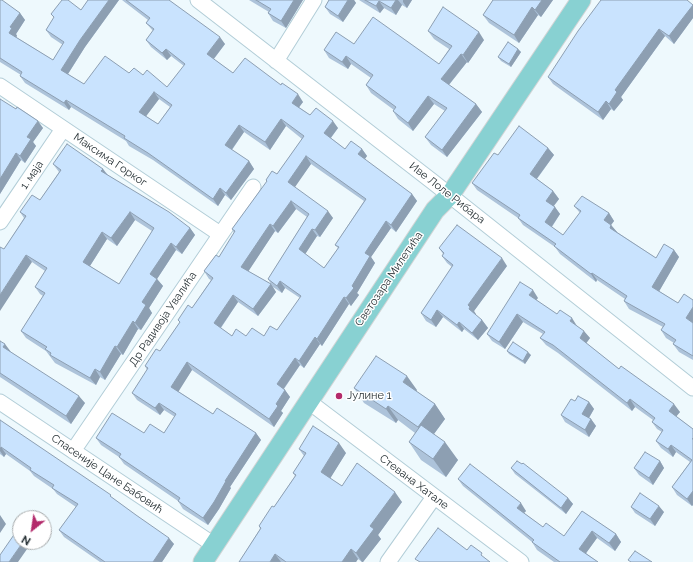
<!DOCTYPE html>
<meta charset="utf-8">
<style>
body{margin:0}
#map{position:relative;width:693px;height:562px;overflow:hidden;background:#eef9fd;font-family:Raleway,sans-serif}
canvas{display:block}
.north{position:absolute;left:12px;top:510px;width:40px;height:40px;box-sizing:border-box;background:#fff;border:1px solid #a8acad;border-radius:50%;rotate:210deg;font-size:11px;font-weight:700;line-height:16px;text-align:center;color:#252f33}
.north::after{content:'';display:block;margin:auto;width:14px;height:18px;background:#b32a6b;clip-path:polygon(50% 0,100% 100%,50% 72%,0 100%)}
</style>
<div id="map">
<canvas width="693" height="562"></canvas>
<div class="north">N</div>
</div>
<script>
const context = document.querySelector('canvas').getContext('2d');
context.lineJoin = 'round';
function toPath(rows) {
  const path = new Path2D();
  for (const r of rows) {
    path.moveTo(r[0], r[1]);
    for (let i = 2; i < r.length; i += 2) path.lineTo(r[i], r[i + 1]);
  }
  return path;
}
function stroke(path, color, width, dash) {
  context.strokeStyle = color;
  context.lineWidth = width;
  context.lineCap = dash ? 'butt' : 'round';
  context.setLineDash(dash || []);
  context.stroke(path);
}
function paint(path, color) {
  context.fillStyle = color;
  context.fill(path, 'evenodd');
}
function label(font, color, halo, rows, align = 'center') {
  context.font = font + ' Raleway,sans-serif';
  context.lineWidth = 3;
  context.setLineDash([]);
  context.textBaseline = 'middle';
  context.strokeStyle = halo;
  context.fillStyle = color;
  for (const [text, x, y, turn = 0] of rows) {
    context.save();
    context.translate(x, y);
    context.rotate((+turn || 0) * Math.PI / 180);
    context.textAlign = isNaN(turn) ? turn : align;
    if (halo) context.strokeText(text, 0, 0);
    context.fillText(text, 0, 0);
    context.restore();
  }
}
const minor = toPath([
 [198,0,433,182,693,388],
 [276,61,314,0],
 [0,86,220,234],
 [0,222,63,129],
 [308,401,521,562],
 [0,402,214,545],
 [73,451,253,187],
 [388,562,434,497]
]);
const major = toPath([
 [203,562,435,210,450,195,581,0]
]);
stroke(minor, '#b2cdd7', 17);
stroke(major, '#d3d5d6', 21);
stroke(minor, '#fff', 15);
stroke(major, '#88d1d2', 19);
paint(toPath([
 [0,0,20,13,25,20,16,34,17,36,16,37,53,60,63,45,51,37,46,30,54,18,51,14,81,10,88,0,119,0,85,47,68,74,84,84,129,73,143,75,167,87,184,66,171,56,167,60,151,47,146,40,153,31,146,23,148,20,122,0,169,0,225,44,214,59,233,73,303,102,299,107,310,115,338,128,331,138,345,149,362,149,367,156,364,159,412,194,417,201,396,232,391,228,371,257,375,263,357,293,359,295,351,306,349,304,322,346,320,344,304,368,300,365,284,389,285,390,290,397,281,411,283,413,274,427,192,370,178,391,213,414,256,433,261,440,230,487,231,488,219,509,208,525,183,509,178,501,124,464,119,457,101,445,96,438,144,433,164,433,175,417,164,410,160,415,137,400,132,393,147,370,145,366,160,351,180,322,178,320,192,308,211,280,209,279,204,271,219,257,234,233,232,229,267,182,266,180,277,174,302,139,286,126,270,150,244,132,232,150,249,161,254,169,231,200,225,195,218,206,153,160,129,146,126,141,71,107,69,110,25,83,20,76,21,75,0,62],
 [159,99,170,107,158,124,146,116],
 [311,164,364,201,335,245,338,248,324,268,305,254,317,236,320,237,333,218,294,187],
 [296,209,307,217,268,279,273,287,282,293,285,288,300,298,277,330,264,336,232,336,221,328,238,302,258,316,276,292,271,284,248,271,275,231,278,233],
 [249,0,303,0,286,28,273,21,268,13,269,12],
 [329,0,354,0,356,3,343,22,330,14,325,7],
 [359,0,412,0,407,8,402,5,396,15,384,8,380,13],
 [493,0,553,0,541,17,538,15,519,43,489,23,483,15],
 [693,5,693,18,674,44,665,36,621,97,623,100,614,111,611,109,603,120,553,84,548,77],
 [428,31,484,40,468,63,467,62,449,85,476,104,482,112,447,157,431,145,425,137,445,111,434,104,413,131,398,119,393,111,394,110,371,93,366,85,371,78,351,64,348,69,329,58,324,50,354,44,439,64,449,49,434,39],
 [518,49,521,52,511,67,501,61,498,57],
 [0,99,43,128,33,142,36,146,25,163,21,160,0,194],
 [548,148,554,155,537,179,553,191,559,199,554,206,560,214,552,227,563,235,580,213,574,206,609,213,614,221,611,225,617,232,656,258,674,250,679,257,659,291,678,303,693,300,693,360,679,352,673,344,674,343,666,338,661,330,663,327,629,309,624,301,625,299,597,280,596,282,560,254,555,247,523,225,518,218,477,190,472,183,498,155],
 [53,164,103,169,108,175,190,228,195,235,182,254,176,250,157,279,163,286,149,308,152,313,141,330,138,329,123,355,121,354,105,380,100,377,96,385,55,363,46,351,26,338,21,331,43,296,40,294,35,287,45,271,32,262,4,249,24,218,20,212,40,200,59,172],
 [135,220,152,231,119,284,90,266,107,239,117,246],
 [439,248,507,266,474,311,475,315,482,320,488,328,478,340,464,329,462,332,443,317,436,327,426,321,421,313,452,267,447,263,442,256,443,254],
 [538,298,536,300,557,314,577,326,590,338,586,343,619,369,680,412,676,416,693,429,693,505,692,506,677,495,672,487,690,462,676,452,673,457,661,448,656,441,662,432,657,429,652,422,653,420,635,407,632,411,558,353,546,345,540,338,543,334,523,322,505,349,492,341,487,334],
 [0,341,11,352,85,403,71,424,0,377],
 [507,351,531,355,525,364,509,354],
 [354,388,417,390,416,391,435,404,445,419,434,434,458,460,446,477,421,460,409,442,415,433,398,420,396,423,364,403],
 [575,401,589,402,594,409,589,418,591,419,596,426,589,437,565,422,561,415],
 [0,420,114,499,174,544,162,562,100,562,64,537,59,530,76,507,57,494,53,489,34,476,30,471,6,454,4,457,0,454],
 [299,449,346,453,330,478,342,486,402,502,378,535,381,539,363,562,362,562,358,559,356,562,239,562,260,529,259,526,274,507,295,476,293,473,304,456],
 [660,461,664,468,653,485,639,475,634,468],
 [522,464,568,498,573,504,566,514,515,474,511,468],
 [458,479,526,511,524,513,543,527,564,536,582,511,616,534,621,542,615,551,597,538,586,553,598,562,554,562,537,550,532,542,463,486],
 [631,507,664,512,655,526,635,513]
]), '#adc3da');
paint(toPath([
 [109,0,119,0,85,47,66,77,61,70,80,40],
 [294,0,303,0,286,28,281,21],
 [348,0,354,0,356,3,343,22,338,16],
 [396,0,398,0,402,5,396,15,391,8],
 [403,0,412,0,407,8,403,2],
 [542,0,553,0,541,17,535,10],
 [379,1,384,8,380,13,376,6],
 [693,5,693,18,674,44,669,36],
 [532,7,538,15,519,43,514,35],
 [20,13,25,20,16,34,17,36,14,40,9,33,10,27],
 [659,29,665,36,621,97,623,100,614,111,609,104,615,90],
 [479,32,484,40,468,63,463,55],
 [220,37,225,44,212,61,207,54],
 [166,49,171,56,167,60,162,53],
 [518,49,521,52,511,67,509,64],
 [461,54,467,62,447,87,441,79],
 [346,56,351,64,348,69,342,62],
 [154,92,159,99,144,119,139,112],
 [298,94,303,102,297,110,292,103],
 [428,96,434,104,413,131,408,123],
 [66,100,71,107,69,110,64,103],
 [606,101,611,109,603,120,598,112],
 [476,104,482,112,447,157,442,150],
 [281,119,286,126,270,150,265,142],
 [38,121,43,128,33,142,36,146,25,163,20,156,27,137],
 [333,121,338,128,329,140,324,133],
 [239,125,244,132,230,152,225,145],
 [548,148,554,155,535,181,530,174],
 [362,149,367,156,363,162,358,154],
 [16,153,21,160,0,194,0,179],
 [306,156,311,164,293,190,288,182],
 [249,161,254,169,231,200,226,193],
 [103,169,108,176,101,171],
 [220,188,225,195,218,206,213,199],
 [553,191,559,199,552,208,546,201],
 [412,194,417,201,396,232,391,225],
 [291,201,296,209,278,233,273,226],
 [555,207,560,214,550,229,545,222],
 [328,211,333,218,320,237,315,230],
 [130,212,135,220,117,246,111,238],
 [609,213,614,221,611,225,617,232,615,235,604,220],
 [386,221,391,228,371,257,375,263,357,293,359,295,351,306,346,298,352,286,365,253],
 [270,224,275,231,246,275,241,267],
 [190,228,195,235,182,254,176,247],
 [312,229,317,236,304,256,299,249],
 [102,232,107,239,88,269,83,262],
 [171,243,176,250,155,282,150,274],
 [674,250,679,257,657,295,652,287],
 [26,255,32,262,0,311,0,295],
 [502,258,507,266,474,311,476,314,474,317,469,309,468,305],
 [592,273,597,280,596,282,591,274],
 [157,279,163,286,149,308,152,313,141,330,135,323,142,302],
 [280,281,285,288,282,293,277,286],
 [271,284,276,292,258,316,253,309],
 [533,290,538,298,534,303,529,295],
 [233,295,238,302,219,330,214,323],
 [344,297,349,304,322,346,317,339],
 [693,307,693,323,686,318],
 [437,310,443,317,436,327,431,320],
 [517,314,523,322,505,349,499,342],
 [572,318,577,326,570,321],
 [482,320,488,328,478,340,472,333],
 [133,321,138,329,123,355,117,347],
 [459,322,464,329,462,332,457,325],
 [584,331,590,338,585,345,580,338],
 [315,337,320,344,304,368,299,361],
 [5,344,11,352,3,347],
 [115,346,121,354,105,380,100,372],
 [528,352,531,355,525,364,523,361],
 [295,358,300,365,282,391,277,384],
 [187,362,192,370,177,394,171,387],
 [95,369,100,377,96,385,90,378],
 [407,376,417,390,413,397,403,382],
 [285,390,290,397,281,411,283,413,274,427,269,419,276,404],
 [79,396,85,403,71,424,66,416],
 [630,399,635,407,632,411,627,403],
 [589,402,594,409,587,421,582,414],
 [159,403,164,410,160,415,155,408],
 [435,404,445,419,428,442,418,427],
 [674,404,680,412,675,418,669,411],
 [388,406,398,420,396,423,386,409],
 [591,419,596,426,589,437,585,430],
 [256,433,261,440,230,487,231,488,219,509,208,525,203,518,225,481],
 [445,442,458,460,446,477,433,459],
 [339,443,346,453,328,482,321,472],
 [671,445,676,452,673,457,668,449],
 [1,447,6,454,4,457,0,451,0,450],
 [660,461,664,468,653,485,649,478],
 [693,491,693,505,692,506,687,499],
 [395,492,402,502,378,535,381,539,363,562,362,562,356,553,370,526],
 [568,498,573,504,566,514,561,508],
 [521,503,526,511,522,515,517,508],
 [659,506,664,512,655,526,650,519],
 [0,515,6,524,0,533],
 [592,531,597,538,584,556,579,549],
 [616,534,621,542,615,551,609,543],
 [169,538,174,544,162,562,153,562],
 [23,542,32,542,18,562,9,562],
 [351,549,358,559,356,562,342,562],
 [275,554,281,562,270,562]
]), '#8d9fb2');
const building = toPath([
 [0,0,2,0,20,13,10,27,12,28,9,33,53,60,64,42,46,30,54,17,51,14,62,0,68,0,81,10,88,0,109,0,80,40,61,70,84,84,105,56,129,73,134,68,143,75,147,70,167,87,185,64,166,49,162,53,146,40,154,29,146,23,150,18,126,0,169,0,220,37,207,54,233,73,245,58,281,85,282,83,298,94,292,103,310,115,316,108,333,121,324,133,345,149,351,141,362,149,358,154,412,194,391,225,386,221,365,253,370,256,352,286,354,288,346,298,344,297,317,339,315,337,299,361,295,358,277,384,285,390,276,404,278,406,269,419,187,362,171,387,213,414,217,408,256,433,225,481,226,481,214,502,203,518,178,501,180,498,119,457,121,454,96,438,112,413,144,433,150,424,164,433,176,414,159,403,155,408,132,393,148,368,145,366,156,349,160,351,180,322,178,320,188,305,192,308,213,278,204,271,216,255,219,257,235,231,232,229,267,181,266,180,272,171,277,174,304,136,281,119,265,142,239,125,225,145,249,161,226,193,220,188,213,199,148,153,124,138,125,136,66,100,64,103,20,76,22,72,0,58,0,0],
 [154,92,172,105,158,124,139,112,154,92],
 [306,156,366,199,335,245,339,247,324,268,299,249,312,229,315,230,328,211,288,182,306,156],
 [291,201,309,214,268,279,277,286,280,281,301,296,277,330,270,326,264,336,252,328,246,336,236,329,232,336,214,323,233,295,253,309,271,284,241,267,270,224,273,226,291,201],
 [256,0,294,0,281,21,268,13,271,9,256,0],
 [329,0,348,0,338,16,325,7,329,0],
 [365,0,396,0,391,8,379,1,376,6,365,0],
 [493,0,542,0,535,10,532,7,514,35,483,15,493,0],
 [601,0,687,0,693,5,669,36,659,29,615,90,617,92,609,104,606,101,598,112,548,77,578,31,601,0],
 [443,7,479,32,463,55,461,54,441,79,476,104,442,150,425,137,447,108,428,96,408,123,393,111,396,107,366,85,373,75,346,56,342,62,324,50,336,32,354,44,373,17,439,64,452,46,428,31,443,7],
 [508,42,518,49,509,64,498,57,508,42],
 [0,99,16,109,17,107,38,121,27,137,31,139,20,156,16,153,0,179,0,99],
 [519,126,548,148,530,174,553,191,546,201,555,207,545,222,563,235,581,211,574,206,582,196,609,213,604,220,611,225,610,228,656,258,664,244,674,250,652,287,678,303,684,294,693,300,693,307,686,318,693,323,693,356,673,344,676,340,661,330,665,324,624,301,627,296,592,273,591,274,554,246,556,244,518,218,520,215,472,183,494,153,498,155,519,126],
 [67,144,103,169,101,171,169,212,190,228,176,247,171,243,150,274,157,279,142,302,146,305,135,323,133,321,117,347,115,346,100,372,95,369,90,378,50,355,51,353,45,349,47,347,21,331,45,293,35,287,47,268,26,255,0,295,0,247,4,249,26,216,20,212,32,195,40,200,61,170,53,164,67,144],
 [130,212,154,228,119,284,83,262,102,232,111,238,130,212],
 [457,225,502,258,468,305,470,307,469,309,482,320,472,333,459,322,457,325,437,310,431,320,421,313,453,265,442,256,444,253,439,248,457,225],
 [520,282,533,290,529,295,557,314,560,310,572,318,570,321,584,331,580,338,619,369,621,366,674,404,669,411,693,429,693,438,692,439,693,439,693,491,687,499,672,487,692,460,671,445,668,449,656,441,663,430,652,422,655,418,630,399,627,403,553,345,540,338,545,332,517,314,499,342,487,334,520,282],
 [0,341,5,344,3,347,79,396,66,416,0,373,0,341],
 [513,342,528,352,523,361,507,351,513,342],
 [376,356,407,376,403,382,435,404,418,427,388,406,386,409,354,388,376,356],
 [578,396,589,402,582,414,591,419,585,430,561,415,571,399,575,401,578,396],
 [0,420,111,495,110,496,136,515,169,538,153,562,105,562,59,530,78,504,52,488,54,485,30,470,31,468,1,447,0,450,0,420],
 [421,425,445,442,433,459,409,442,421,425],
 [313,426,339,443,321,472,342,486,357,463,395,492,370,526,374,529,356,553,351,549,342,562,286,562,275,554,270,562,239,562,261,528,259,526,272,506,274,507,296,475,293,473,306,453,299,449,313,426],
 [645,452,660,461,649,478,634,468,645,452],
 [517,461,522,464,523,463,568,498,561,508,511,468,517,461],
 [470,464,521,503,517,508,543,527,546,523,564,536,582,511,616,534,609,543,592,531,579,549,598,562,560,562,532,542,534,540,458,479,470,464],
 [640,493,659,506,650,519,631,507,640,493],
 [29,514,35,518,26,518,29,514],
 [20,526,20,542,23,542,9,562,0,562,0,555,20,526],
 [438,528,467,550,471,545,482,553,481,555,490,562,420,562,415,559,438,528],
 [635,551,652,562,631,562,628,560,635,551]
]);
paint(building, '#c9e3fe');
stroke(building, '#8d9fb2', 1);
for (const [x, y, r, color] of [
 [339,396,4,"#b32a6b"]
]) {
  const dot = new Path2D();
  dot.arc(x, y, r, 0, 2 * Math.PI);
  context.fillStyle = color;
  context.fill(dot);
  stroke(dot, '#fff', 1.5);
}
label('11px', '#252f33', '#fff', [
 ["Максима Горког",110,160,34],
 ["1. маја",32,175,-56],
 ["Иве Лоле Рибара",447,193,38],
 ["Светозара Милетића",389,279,-56],
 ["Др Радивоја Увалића",163,319,-56],
 ["Спасеније Цане Бабовић",107,474,34],
 ["Стевана Хатале",414,482,37]
]);
label('11px', '#252f33', '#fff', [
 ["Јулине 1",347,396]
], 'left');
</script>
